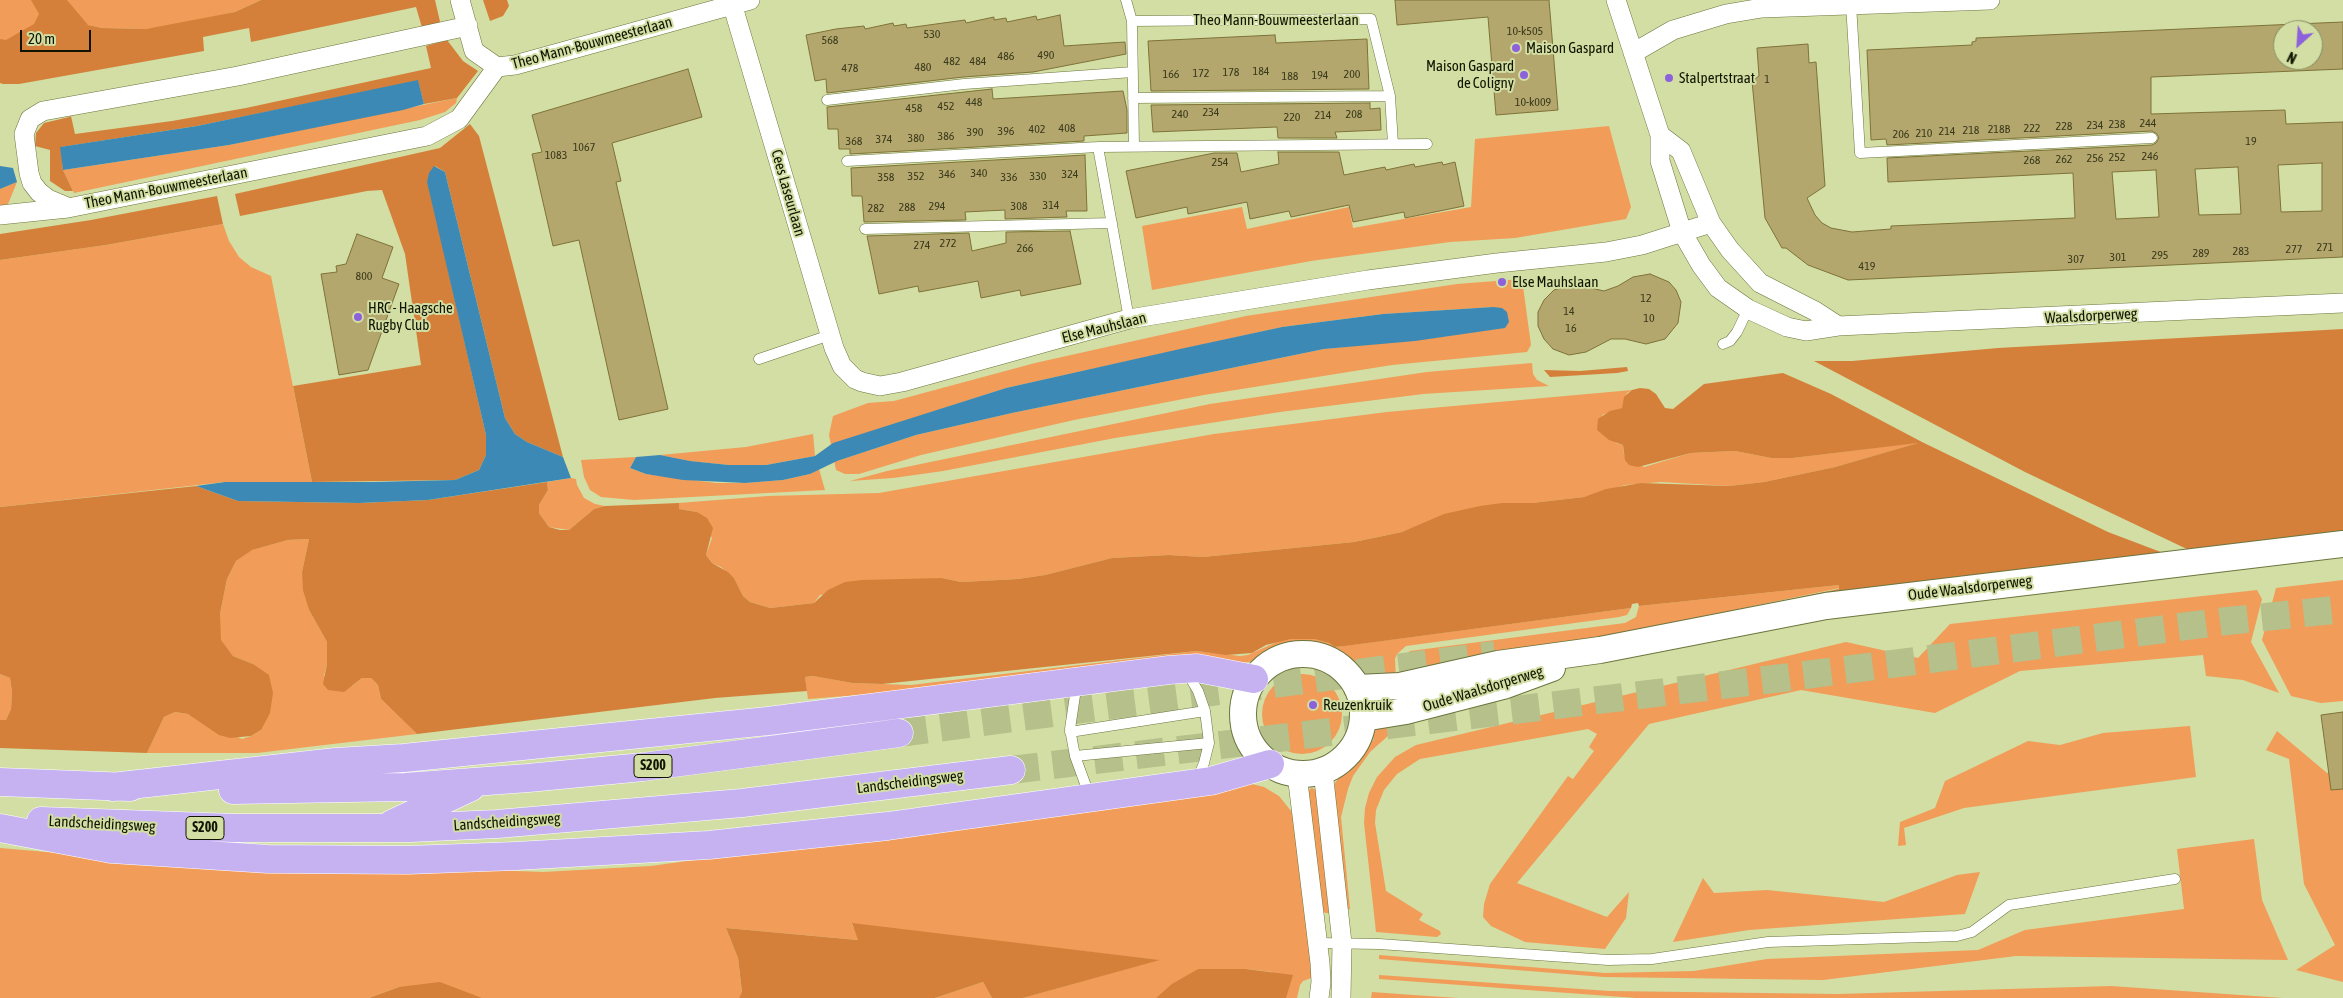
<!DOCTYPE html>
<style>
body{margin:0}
#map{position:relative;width:2343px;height:998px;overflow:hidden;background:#d2dea3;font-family:"Asap Condensed",sans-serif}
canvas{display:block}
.north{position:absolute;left:2273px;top:20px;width:50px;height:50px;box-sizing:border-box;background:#d2dea3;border:1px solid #858d62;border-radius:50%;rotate:206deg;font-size:14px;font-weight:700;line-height:20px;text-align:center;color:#111401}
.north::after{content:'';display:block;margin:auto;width:18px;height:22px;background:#8d61db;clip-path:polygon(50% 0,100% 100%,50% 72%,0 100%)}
.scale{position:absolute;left:20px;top:30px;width:71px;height:22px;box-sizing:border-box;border:2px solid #111401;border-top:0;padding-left:6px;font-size:15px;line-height:18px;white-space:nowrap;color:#111401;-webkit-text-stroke:4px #d2dea3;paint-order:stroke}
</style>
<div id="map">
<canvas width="2343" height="998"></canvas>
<div class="north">N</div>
<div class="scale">20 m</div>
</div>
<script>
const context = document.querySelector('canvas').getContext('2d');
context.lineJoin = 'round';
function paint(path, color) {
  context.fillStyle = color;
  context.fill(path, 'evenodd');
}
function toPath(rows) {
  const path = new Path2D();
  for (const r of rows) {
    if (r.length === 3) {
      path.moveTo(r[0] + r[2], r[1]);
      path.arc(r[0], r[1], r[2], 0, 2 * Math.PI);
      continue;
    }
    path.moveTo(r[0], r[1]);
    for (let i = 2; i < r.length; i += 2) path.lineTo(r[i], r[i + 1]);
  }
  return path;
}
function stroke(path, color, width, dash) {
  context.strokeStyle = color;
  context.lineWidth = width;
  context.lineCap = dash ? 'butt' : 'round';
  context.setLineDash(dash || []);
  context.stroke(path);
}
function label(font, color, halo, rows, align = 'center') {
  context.font = font + ' "Asap Condensed",sans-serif';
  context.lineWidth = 4;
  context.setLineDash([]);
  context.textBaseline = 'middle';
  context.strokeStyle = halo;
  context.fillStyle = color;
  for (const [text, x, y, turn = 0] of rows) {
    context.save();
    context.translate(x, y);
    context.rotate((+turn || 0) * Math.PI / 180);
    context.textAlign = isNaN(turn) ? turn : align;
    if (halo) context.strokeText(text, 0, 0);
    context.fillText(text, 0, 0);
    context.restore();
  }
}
paint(toPath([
 [0,0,261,0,235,12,165,27,146,29,102,28,88,25,0,52],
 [457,98,456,103,445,112,420,120,74,193,63,170,229,145],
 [1609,126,1631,207,1626,219,1515,238,1450,242,1311,261,1152,290,1142,226,1242,207,1247,229,1349,207,1353,228,1471,207,1475,139],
 [17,182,8,204,0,207,0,189],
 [223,224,229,241,239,257,251,267,271,276,312,482,225,482,0,507,0,260,106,245],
 [1522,279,1531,345,1527,352,1392,365,1204,395,1074,420,921,455,859,474,845,474,836,470,829,435,833,416,868,403,894,401,1035,363,1246,316,1457,284],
 [1493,307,1449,336,1324,349,1012,413,916,435,837,461,833,444,1006,388,1282,327,1383,314],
 [1532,363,1533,374,1537,380,1549,386,1423,394,1280,412,1115,438,943,471,893,478,850,481,887,471,1210,404,1427,372],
 [1632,390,1627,393,1622,408,1602,415,1616,443,1623,445,1624,455,1644,467,1691,453,1712,452,1735,451,1771,458,1793,458,1922,442,1835,467,1764,482,1729,486,1661,482,1625,485,1584,497,1532,503,1502,503,1402,532,1354,542,1203,557,1169,555,1112,558,1045,575,1018,579,961,582,942,578,820,595,814,603,770,608,750,602,743,596,734,578,721,567,712,563,706,555,712,538,697,512,679,509,679,503,768,496,879,493,1214,434,1387,412],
 [813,434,815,456,766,465,729,465,689,461,660,455,746,447],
 [636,457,630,468,646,474,716,483,745,483,783,480,810,474,819,469,825,490,634,500,601,497,590,490,584,477,581,460],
 [571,478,576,479,577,485,584,498,595,504,605,506,594,509,569,530,549,527,539,513,539,505,548,490,547,482],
 [309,539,302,572,309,610,327,642,327,664,324,676,352,686,362,678,371,678,378,685,381,699,417,734,257,753,147,753,164,717,175,712,188,714,242,739,251,736,261,730,253,664,233,656,220,640,220,614,227,579,236,561,251,550,288,540],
 [2343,580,2343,701,2321,703,2291,696,2262,640,2276,588],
 [1839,585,1840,588,1403,679,1402,658,1410,651,1625,623,1636,617,1639,606],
 [2257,590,2262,599,2251,642,2279,693,2243,680,2206,676,2203,655,2020,671,1935,713,1801,690,1649,724,1517,883,1607,917,1629,892,1626,918,1605,949,1525,942,1491,926,1483,917,1484,904,1490,884,1568,776,1573,779,1594,751,1589,747,1597,734,1588,729,1420,759,1397,774,1384,790,1376,810,1375,823,1386,891,1423,914,1419,920,1440,931,1441,934,1437,937,1376,932,1364,823,1365,808,1369,793,1377,777,1395,757,1416,745,1846,642,1918,658,1950,624],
 [1631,608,1627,615,1619,617,1406,646,1397,654,1395,659,1396,680,1364,675,1327,650,1301,645,1277,649,1254,661,1243,663,910,697,859,695,808,699,805,677,814,676,852,683,911,685,1197,651,1240,656,1248,655,1279,641,1291,639,1314,639,1329,643,1336,647],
 [0,674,10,678,12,692,11,709,6,720,0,720],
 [1302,714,40],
 [1403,718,1405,726,1389,735,1370,752,1353,776,1348,789,1341,817,1350,909,1345,910,1333,792,1335,783,1370,735,1378,728],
 [2190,726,2196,777,1964,808,1904,828,1906,845,1898,846,1900,822,1935,808,1945,781,2028,741,2060,745,2103,733],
 [2277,731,2327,773,2343,772,2343,982,2296,970,2335,945,2304,884,2289,759,2266,750],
 [1248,783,1264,787,1279,796,1291,811,1295,822,1314,977,1303,981,1300,985,1297,998,1283,998,1272,972,1246,969,1198,969,1156,998,1023,998,1158,960,852,924,859,940,726,928,738,958,742,993,739,998,482,998,399,987,369,998,0,998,0,848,81,855,543,872,651,866],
 [1312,788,1316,790,1329,913,1326,913,1323,912,1308,790],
 [2254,839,2262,900,2288,960,2016,956,1823,980,1604,977,1379,959,1379,955,1605,973,1694,971,1767,959,1978,950,2025,930,2184,909,2177,849],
 [1980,872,1965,914,1749,930,1673,942,1703,878,1714,893,1767,890,1884,902,1957,875],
 [1379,975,1609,991,1838,994,2111,986,2283,998,1636,998,1379,979],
 [983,982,992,998,935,998],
 [1372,992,1413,995,1458,998,1371,998]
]), '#f19c58');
paint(toPath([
 [31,0,67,0,88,25,102,28,146,29,235,12,261,0,435,0,441,26,423,31,416,7,251,42,249,28,203,37,204,51,19,84,3,84,0,83,0,39,6,40,34,24,39,14],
 [483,0,507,0,509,6,503,16,490,21],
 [447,40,463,61,478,71,457,98,424,104,418,81,197,126,61,147,63,170,73,191,65,191,50,181,50,150,35,146,36,133,44,123,69,117,71,116,75,134,172,121,246,108,431,68,426,46],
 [470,124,479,136,563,457,527,442,515,434,505,418,445,172,435,166,448,270,486,435,486,455,479,470,455,480,312,482,293,386,421,365,405,254,382,190,367,191,240,216,235,194,440,148],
 [217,196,223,224,106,245,0,260,0,234,91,220],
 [2343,329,2343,532,2191,551,2025,472,1814,361,1852,361,1998,348],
 [1627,367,1628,371,1617,373,1550,377,1544,370,1580,371],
 [1783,373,1831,394,1922,442,2108,532,2166,554,1786,600,1839,589,1839,585,1639,606,1638,603,1632,604,1631,608,1345,646,1335,647,1329,643,1314,639,1291,639,1266,645,1252,653,1226,655,1197,651,882,684,852,683,813,676,805,677,807,691,715,698,417,734,381,699,378,685,371,678,362,678,344,692,328,690,323,684,327,664,327,642,309,610,303,590,302,572,309,539,288,540,252,550,236,561,227,579,220,614,221,640,233,656,253,664,269,675,273,693,270,713,261,730,251,736,230,738,219,735,188,714,175,712,164,717,147,753,0,748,0,720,6,720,11,709,12,692,10,678,0,674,0,507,196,486,238,501,359,503,428,500,547,482,548,490,539,505,539,513,549,527,560,530,569,530,594,509,605,506,679,503,679,509,697,512,707,518,713,528,706,555,712,563,728,572,734,578,743,596,750,602,770,608,814,603,828,590,845,582,862,580,942,578,961,582,1018,579,1045,575,1112,558,1169,555,1203,557,1354,542,1402,532,1444,514,1480,506,1502,503,1532,503,1584,497,1606,489,1641,483,1729,486,1764,482,1835,467,1918,443,1793,458,1771,458,1735,451,1712,452,1691,453,1638,467,1629,465,1625,460,1623,445,1609,440,1597,430,1598,419,1610,411,1622,408,1624,397,1632,390,1640,388,1649,389,1656,394,1665,408,1673,409,1704,384],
 [1301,645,1322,648,1271,652,1284,647],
 [852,923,1160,960,1023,998,992,998,983,982,935,998,739,998,742,992,738,958,726,928,858,940],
 [1198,969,1246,969,1293,975,1286,998,1156,998,1172,984],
 [440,982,482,998,369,998,399,987]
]), '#d4803a');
paint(toPath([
 [418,80,424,104,403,110,229,145,63,170,60,147,197,126],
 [0,166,13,168,17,182,0,189],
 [434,166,445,172,505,418,515,434,527,442,563,457,571,478,428,500,359,503,238,501,196,486,225,482,372,482,455,480,479,470,486,455,486,435,427,182,429,173],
 [1493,307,1502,308,1507,312,1509,322,1505,328,1415,341,1324,349,1012,413,916,435,837,461,810,474,783,480,745,483,683,480,646,474,630,468,636,457,660,455,690,461,729,465,766,465,815,456,833,443,1006,388,1180,349,1282,327,1383,314]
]), '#3d89b5');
const building = toPath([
 [1395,0,1549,0,1558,110,1496,115,1488,17,1397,25,1395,0],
 [1060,15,1064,46,1125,42,1126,54,1033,72,963,77,827,93,826,79,815,81,806,35,836,29,864,26,865,29,893,23,894,26,906,24,907,28,965,20,966,23,994,17,994,20,1006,18,1007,22,1036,16,1037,20,1060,15],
 [2343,22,2343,69,2151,77,2151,114,2285,110,2286,124,2343,122,2343,257,1848,280,1808,265,1786,248,1782,248,1765,218,1752,81,1759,76,1757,48,1808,44,1809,63,1816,62,1825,186,1807,198,1815,215,1822,223,1831,228,1852,232,1891,229,1891,226,2075,218,2073,173,1888,182,1887,158,2152,145,2156,143,2159,138,2157,134,2152,131,1887,145,1886,139,1871,140,1867,50,1972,45,1972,42,1976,41,1976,38,2343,22],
 [2283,30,2313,30,2313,60,2283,60,2283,30],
 [2322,163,2322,211,2281,212,2278,165,2322,163],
 [2238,167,2241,214,2199,215,2195,169,2238,167],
 [2156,170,2159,217,2116,219,2112,172,2156,170],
 [1275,35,1276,43,1367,39,1369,89,1151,91,1148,41,1275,35],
 [688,69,702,117,612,143,621,181,616,182,668,409,619,420,579,240,553,246,532,154,542,152,532,115,688,69],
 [992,89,993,99,1123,91,1127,110,1127,133,1084,136,1084,141,850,154,850,149,839,149,838,129,828,129,827,107,992,89],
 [1370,103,1370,109,1380,108,1381,130,1335,132,1337,138,1278,138,1277,127,1153,132,1151,105,1370,103],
 [1278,152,1339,152,1344,175,1385,167,1386,170,1414,164,1415,167,1442,162,1443,165,1455,162,1464,206,1405,218,1404,212,1353,222,1349,205,1291,217,1289,211,1250,219,1247,202,1188,214,1187,207,1136,218,1126,171,1214,153,1237,153,1241,172,1279,164,1278,152],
 [1085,155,1087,211,1066,211,1067,217,1005,219,1005,210,965,212,966,220,864,222,862,196,852,196,851,168,1085,155],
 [1070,231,1081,284,1021,296,1020,290,981,298,978,281,919,292,918,286,879,294,867,236,969,233,972,251,1006,243,1006,232,1070,231],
 [357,234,393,247,382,278,399,284,368,370,339,375,321,274,337,272,336,266,346,264,357,234],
 [1650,274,1669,282,1676,290,1681,302,1678,323,1665,339,1646,344,1625,339,1611,339,1586,352,1569,355,1553,349,1544,339,1538,326,1538,312,1544,300,1554,290,1574,284,1604,291,1618,286,1633,277,1650,274],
 [2343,712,2343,789,2331,790,2321,715,2343,712]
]);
paint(building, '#b3a76d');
stroke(building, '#7e7239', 1);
stroke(toPath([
 [899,733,1495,655],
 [1011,770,1774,679,2227,621,2343,609]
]), '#b5c08b', 28, [28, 14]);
const service = toPath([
 [1126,0,1132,21,1134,146],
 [1851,4,1860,153,2152,138],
 [1132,21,1371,19,1390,96,1393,144],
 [1133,98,1390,96],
 [827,100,964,84,1133,72],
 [1098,147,1129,319],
 [847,161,1098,147,1427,144],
 [865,229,1112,223],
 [1723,344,1730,341,1737,332,1748,309],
 [759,359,830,335],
 [1186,671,1198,691,1205,711,1209,743,1204,763,1197,780],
 [1077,682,1070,729,1075,756,1090,797],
 [1070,732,1205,711],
 [1075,756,1209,743],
 [1318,943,1379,944,1608,960,1652,959,1768,942,1957,936,1972,932,2009,905,2175,879]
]);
const minor = toPath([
 [460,0,474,51,497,67],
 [731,0,834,348,842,366,855,379,862,382,880,386,902,382,1129,319,1368,280,1497,263,1606,252,1642,245,1711,223],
 [1616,0,1660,135,1660,161,1682,232,1701,265,1718,288,1748,309,1787,327,1806,331,1838,326,2343,303],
 [1633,53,1673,30,1726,14,1762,8,1990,0],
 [1660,135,1681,151,1711,223,1730,250,1760,283,1815,311,1838,326],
 [67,207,48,199,39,192,32,183,29,173,24,134,30,119,43,111,238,76,468,26],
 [0,215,68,208,427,136,459,119,497,67,515,65,750,0],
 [1323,771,1342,943,1341,998],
 [1297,774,1320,963,1321,982,1319,998]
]);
const secondary = toPath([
 [1303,714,60],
 [1357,688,1400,686,1498,664,1600,650,1826,606,2343,544],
 [1363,718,1406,711,1503,686,1552,668]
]);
const primary = toPath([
 [0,782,130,787],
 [112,787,336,762,404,758,768,721,1169,670,1197,668,1254,679],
 [233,790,405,787,528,778,643,767,899,733],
 [41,821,234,828,410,828,497,824,742,803,1011,770],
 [392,824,471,787],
 [0,828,111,849,268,859,408,860,516,856,709,845,888,826,1211,781,1270,764]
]);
stroke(service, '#6b753e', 11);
stroke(minor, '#6b753e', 20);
stroke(secondary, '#6b753e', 28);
stroke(primary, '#fff', 29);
stroke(service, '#fff', 10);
stroke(minor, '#fff', 19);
stroke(secondary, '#fff', 26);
stroke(primary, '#c6b2f1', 28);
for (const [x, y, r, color] of [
 [1516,48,5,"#8d61db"],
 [1524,75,5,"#8d61db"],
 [1669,78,5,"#8d61db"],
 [1502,282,5,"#8d61db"],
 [358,317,5,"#8d61db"],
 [1313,705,5,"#8d61db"]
]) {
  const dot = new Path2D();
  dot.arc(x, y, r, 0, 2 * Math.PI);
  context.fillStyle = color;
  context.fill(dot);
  stroke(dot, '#d2dea3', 2);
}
label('12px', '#3a391c', null, [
 ["10-k505",1525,31],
 ["530",932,34],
 ["568",830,40],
 ["490",1046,55],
 ["486",1006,56],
 ["482",952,61],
 ["484",978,61],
 ["480",923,67],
 ["478",850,68],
 ["184",1261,71],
 ["178",1231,72],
 ["172",1201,73],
 ["166",1171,74],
 ["200",1352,74],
 ["194",1320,75],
 ["188",1290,76],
 ["1",1767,79],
 ["448",974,102],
 ["10-k009",1533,102],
 ["452",946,106],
 ["458",914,108],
 ["234",1211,112],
 ["240",1180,114],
 ["208",1354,114],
 ["214",1323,115],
 ["220",1292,117],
 ["244",2148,123],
 ["238",2117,124],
 ["234",2095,125],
 ["228",2064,126],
 ["408",1067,128],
 ["222",2032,128],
 ["402",1037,129],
 ["218B",1999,129],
 ["218",1971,130],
 ["396",1006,131],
 ["214",1947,131],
 ["390",975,132],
 ["210",1924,133],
 ["206",1901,134],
 ["386",946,136],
 ["380",916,138],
 ["374",884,139],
 ["368",854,141],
 ["19",2251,141],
 ["1067",584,147],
 ["1083",556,155],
 ["246",2150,156],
 ["252",2117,157],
 ["256",2095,158],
 ["262",2064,159],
 ["268",2032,160],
 ["254",1220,162],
 ["340",979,173],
 ["346",947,174],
 ["324",1070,174],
 ["352",916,176],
 ["330",1038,176],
 ["358",886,177],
 ["336",1009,177],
 ["314",1051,205],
 ["294",937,206],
 ["308",1019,206],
 ["288",907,207],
 ["282",876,208],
 ["272",948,243],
 ["274",922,245],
 ["271",2325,247],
 ["266",1025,248],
 ["277",2294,249],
 ["283",2241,251],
 ["289",2201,253],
 ["295",2160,255],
 ["301",2118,257],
 ["307",2076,259],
 ["419",1867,266],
 ["800",364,276],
 ["12",1646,298],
 ["14",1569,311],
 ["10",1649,318],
 ["16",1571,328]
]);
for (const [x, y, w] of [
 [653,766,38],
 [205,828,38]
]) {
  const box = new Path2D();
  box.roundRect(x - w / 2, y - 11.5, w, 23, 4);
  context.fillStyle = '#d2dea3';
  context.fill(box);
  stroke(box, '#111401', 1);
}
label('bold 14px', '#111401', null, [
 ["S200",653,766],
 ["S200",205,828]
]);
label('15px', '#111401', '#d2dea3', [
 ["Theo Mann-Bouwmeesterlaan",1276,20],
 ["Theo Mann-Bouwmeesterlaan",592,43,-15],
 ["Theo Mann-Bouwmeesterlaan",166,188,-11],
 ["Cees Laseurlaan",788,193,74],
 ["Waalsdorperweg",2091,316,-3],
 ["Else Mauhslaan",1104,328,-14],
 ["Oude Waalsdorperweg",1970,588,-7],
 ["Oude Waalsdorperweg",1483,689,-17],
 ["Landscheidingsweg",910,782,-7],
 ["Landscheidingsweg",507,822,-4],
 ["Landscheidingsweg",102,824,3]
]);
label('15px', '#111401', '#d2dea3', [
 ["Maison Gaspard",1526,48],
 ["Maison Gaspard",1514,66,"right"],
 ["de Coligny",1514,83,"right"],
 ["Stalpertstraat",1679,78],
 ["Else Mauhslaan",1512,282],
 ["HRC - Haagsche",368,308],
 ["Rugby Club",368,325],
 ["Reuzenkruik",1323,705]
], 'left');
</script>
